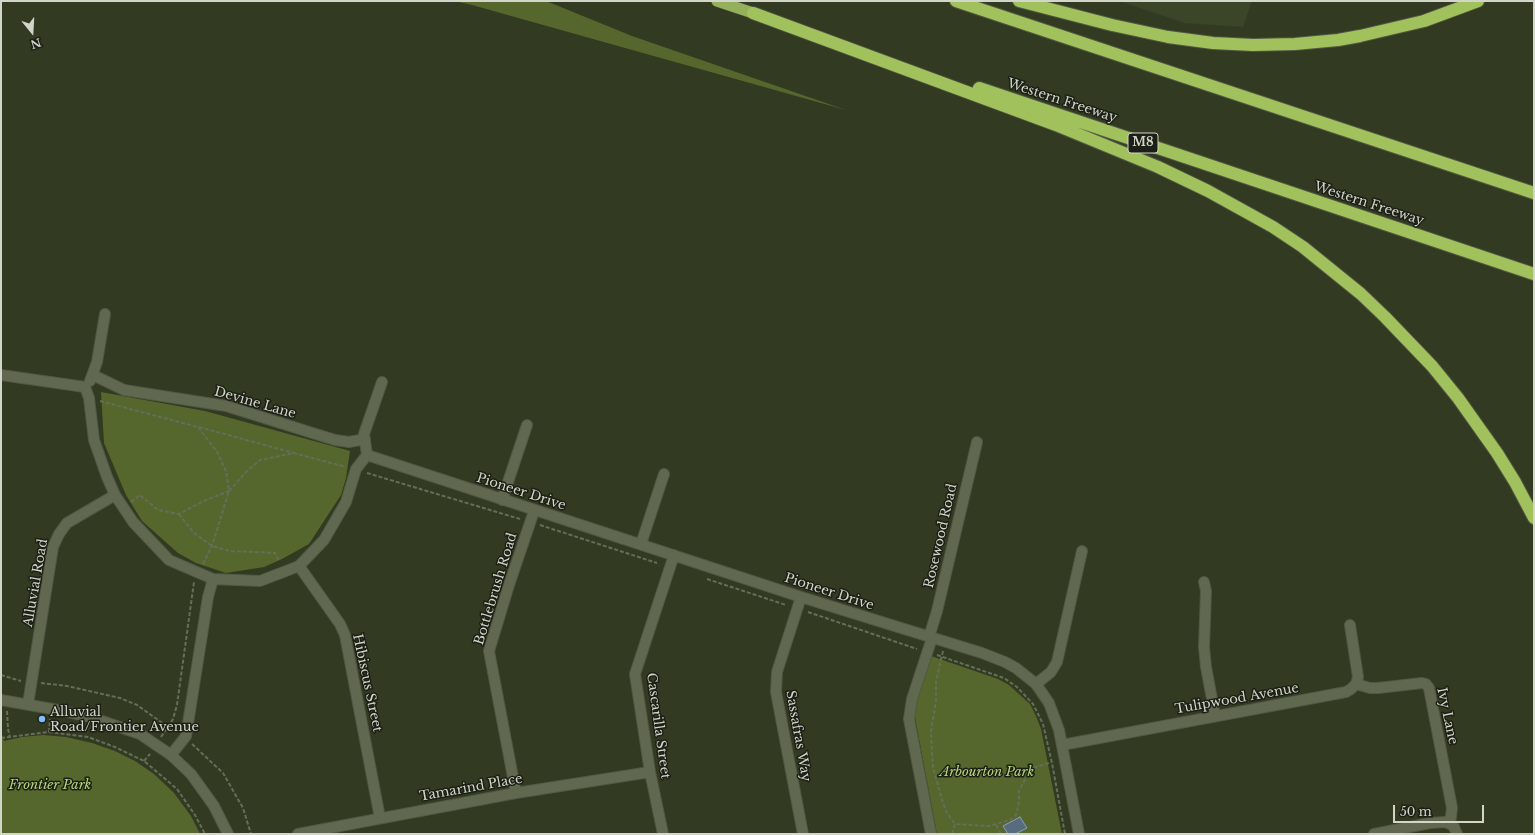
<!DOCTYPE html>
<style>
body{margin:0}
#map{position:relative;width:1535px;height:835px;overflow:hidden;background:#323a22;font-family:"Libre Baskerville",serif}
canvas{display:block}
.frame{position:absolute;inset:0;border:2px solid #d1d6c8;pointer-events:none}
.north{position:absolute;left:12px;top:12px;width:40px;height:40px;-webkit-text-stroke:3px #1c1f15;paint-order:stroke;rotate:162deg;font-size:11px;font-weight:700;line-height:16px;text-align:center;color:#d1d6c8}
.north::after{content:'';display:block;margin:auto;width:14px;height:18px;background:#d1d6c8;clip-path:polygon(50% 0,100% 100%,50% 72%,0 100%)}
.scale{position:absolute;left:1393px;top:805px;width:91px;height:18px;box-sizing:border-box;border:2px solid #d1d6c8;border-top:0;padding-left:5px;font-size:12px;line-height:14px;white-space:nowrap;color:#d1d6c8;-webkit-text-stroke:3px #1c1f15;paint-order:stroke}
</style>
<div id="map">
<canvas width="1535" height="835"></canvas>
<div class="frame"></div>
<div class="north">N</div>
<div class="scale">50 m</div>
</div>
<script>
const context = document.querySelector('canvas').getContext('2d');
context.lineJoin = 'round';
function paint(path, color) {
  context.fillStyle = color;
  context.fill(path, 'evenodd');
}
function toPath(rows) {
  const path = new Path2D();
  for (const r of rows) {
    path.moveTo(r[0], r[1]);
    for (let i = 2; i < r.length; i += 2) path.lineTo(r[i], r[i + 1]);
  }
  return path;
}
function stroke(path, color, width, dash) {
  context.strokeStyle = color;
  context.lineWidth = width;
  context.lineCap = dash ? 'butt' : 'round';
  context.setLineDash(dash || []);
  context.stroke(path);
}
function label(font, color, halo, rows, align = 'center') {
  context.font = font + ' "Libre Baskerville",serif';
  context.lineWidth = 3;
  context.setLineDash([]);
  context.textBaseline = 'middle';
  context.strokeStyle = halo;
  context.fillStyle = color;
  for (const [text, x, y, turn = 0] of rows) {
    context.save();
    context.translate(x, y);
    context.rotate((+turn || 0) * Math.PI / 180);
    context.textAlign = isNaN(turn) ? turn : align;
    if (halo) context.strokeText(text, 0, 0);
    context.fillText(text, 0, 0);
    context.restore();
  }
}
paint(toPath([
 [1119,1,1252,1,1243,27,1185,23]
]), '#3b4527');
paint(toPath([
 [454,1,546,1,632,36,846,110,472,5],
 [101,392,205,411,350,451,346,478,341,495,309,544,282,559,264,567,226,573,196,563,178,553,142,521,126,495,104,443],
 [931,656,998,679,1009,685,1030,704,1036,716,1041,729,1062,834,937,834,914,712,916,699],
 [1,731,4,741,22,737,43,735,66,737,92,743,115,751,135,761,154,774,174,793,191,816,200,834,1,834]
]), '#55672c');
const building = toPath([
 [1020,817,1027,828,1015,834,1008,834,1003,826,1020,817]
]);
paint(building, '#586c80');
stroke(building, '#8a9fb5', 1);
const minor = toPath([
 [1,375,85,387,89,398,94,440,107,477,115,495,133,522,169,560,213,579,260,581,299,566,324,540,346,502,356,469,367,455,801,597,982,653,1005,662,1016,668,1036,684,1049,703,1059,730,1079,834],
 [93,375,124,390,226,406,335,440,349,442,365,439],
 [90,381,97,362,105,314],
 [367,455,364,434,382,382],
 [502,500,527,425],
 [641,544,664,474],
 [299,566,340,624,345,635,380,818],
 [1204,582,1206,591,1204,647,1206,667,1215,715],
 [801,597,777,672,776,692,803,834],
 [929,637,937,611,977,442],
 [1036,684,1051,672,1057,662,1082,551],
 [1356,684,1370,688,1378,688,1422,683,1426,684,1429,688,1452,808,1450,824],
 [28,704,53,547,59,534,67,523,115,495],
 [1062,745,1346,692,1351,689,1356,684,1358,677,1350,625],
 [171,755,186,736,208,597,213,579],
 [516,793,489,651,509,585,534,511],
 [298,834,516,793,650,772],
 [663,834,650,772,635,674,674,555],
 [931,834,909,719,912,699,932,638],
 [1374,834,1430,823,1445,822,1450,824,1454,827,1457,834]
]);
const tertiary = toPath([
 [1,700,58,710,90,717,140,734,171,755,191,774,214,806,228,834]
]);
const trunk = toPath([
 [717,1,753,13]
]);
const motorway = toPath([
 [956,1,1534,193],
 [1019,1,1112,25,1168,37,1213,43,1253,45,1295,44,1338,40,1360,36,1424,21,1478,1],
 [753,13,1056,125,1158,167,1208,191,1273,227,1303,247,1361,294,1385,317,1432,366,1458,398,1497,453,1515,482,1534,518],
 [979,88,1534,274]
]);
stroke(minor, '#515743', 12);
stroke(tertiary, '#515743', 12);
stroke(trunk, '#515743', 12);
stroke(motorway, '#515743', 14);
stroke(toPath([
 [100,401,198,427,217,452,226,471,229,491,247,471,260,460,294,453,346,467],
 [199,427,294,453],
 [367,473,520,519],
 [131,502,140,495,158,510,179,514,204,501,229,491],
 [179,514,193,532,212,546,230,551,275,553,279,561],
 [540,525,657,563],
 [203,564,212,546,229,491],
 [707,579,786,605],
 [808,612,917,649],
 [943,651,936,681,936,701,931,731,932,754,933,767,942,800,947,813,955,824],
 [937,655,1004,678,1017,687,1033,704,1043,724,1052,763,1065,834],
 [1,675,21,681],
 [41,683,67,686,120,698,137,705,175,732],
 [7,711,8,729,10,738],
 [49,732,50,719],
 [161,737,173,719,177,705,194,582],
 [1,738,49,732,88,737,115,747,144,761,177,789,195,815,205,834],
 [192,744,223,773,243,808,251,834],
 [144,761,150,754],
 [996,825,1001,834],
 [952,834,955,824,989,826,1010,820,1016,815,1019,802,1019,791,1028,774,1032,769,1039,766,1052,762]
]), '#666d58', 2, [4, 2]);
stroke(minor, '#606950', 10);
stroke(tertiary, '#606950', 10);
stroke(trunk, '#94b05a', 11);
stroke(motorway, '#a1c15c', 12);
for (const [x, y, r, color] of [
 [42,719,4,"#80bdfa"]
]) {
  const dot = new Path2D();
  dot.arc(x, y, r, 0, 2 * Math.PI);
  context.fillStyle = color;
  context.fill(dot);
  stroke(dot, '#1c1f15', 1.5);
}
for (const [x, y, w] of [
 [1143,143,30]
]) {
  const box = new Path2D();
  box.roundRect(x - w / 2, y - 10, w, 20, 3);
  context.fillStyle = '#1c1f15';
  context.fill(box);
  stroke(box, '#d1d6c8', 1);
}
label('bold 12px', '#d1d6c8', null, [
 ["M8",1143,143]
]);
label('13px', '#d1d6c8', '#1c1f15', [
 ["Western Freeway",1062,101,18],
 ["Western Freeway",1369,204,18],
 ["Devine Lane",255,403,16],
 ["Pioneer Drive",521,492,18],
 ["Rosewood Road",941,536,-77],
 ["Alluvial Road",36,583,-80],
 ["Bottlebrush Road",496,589,-73],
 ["Pioneer Drive",829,592,18],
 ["Hibiscus Street",367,683,78],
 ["Tulipwood Avenue",1237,699,-10],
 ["Ivy Lane",1447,716,78],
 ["Cascarilla Street",658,726,82],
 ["Sassafras Way",798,736,80],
 ["Tamarind Place",471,788,-10]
]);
label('13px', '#d1d6c8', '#1c1f15', [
 ["Alluvial",50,712],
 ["Road/Frontier Avenue",50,727]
], 'left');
label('italic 13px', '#b7d47a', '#1c1f15', [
 ["Arbourton Park",987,772],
 ["Frontier Park",50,785]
]);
</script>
